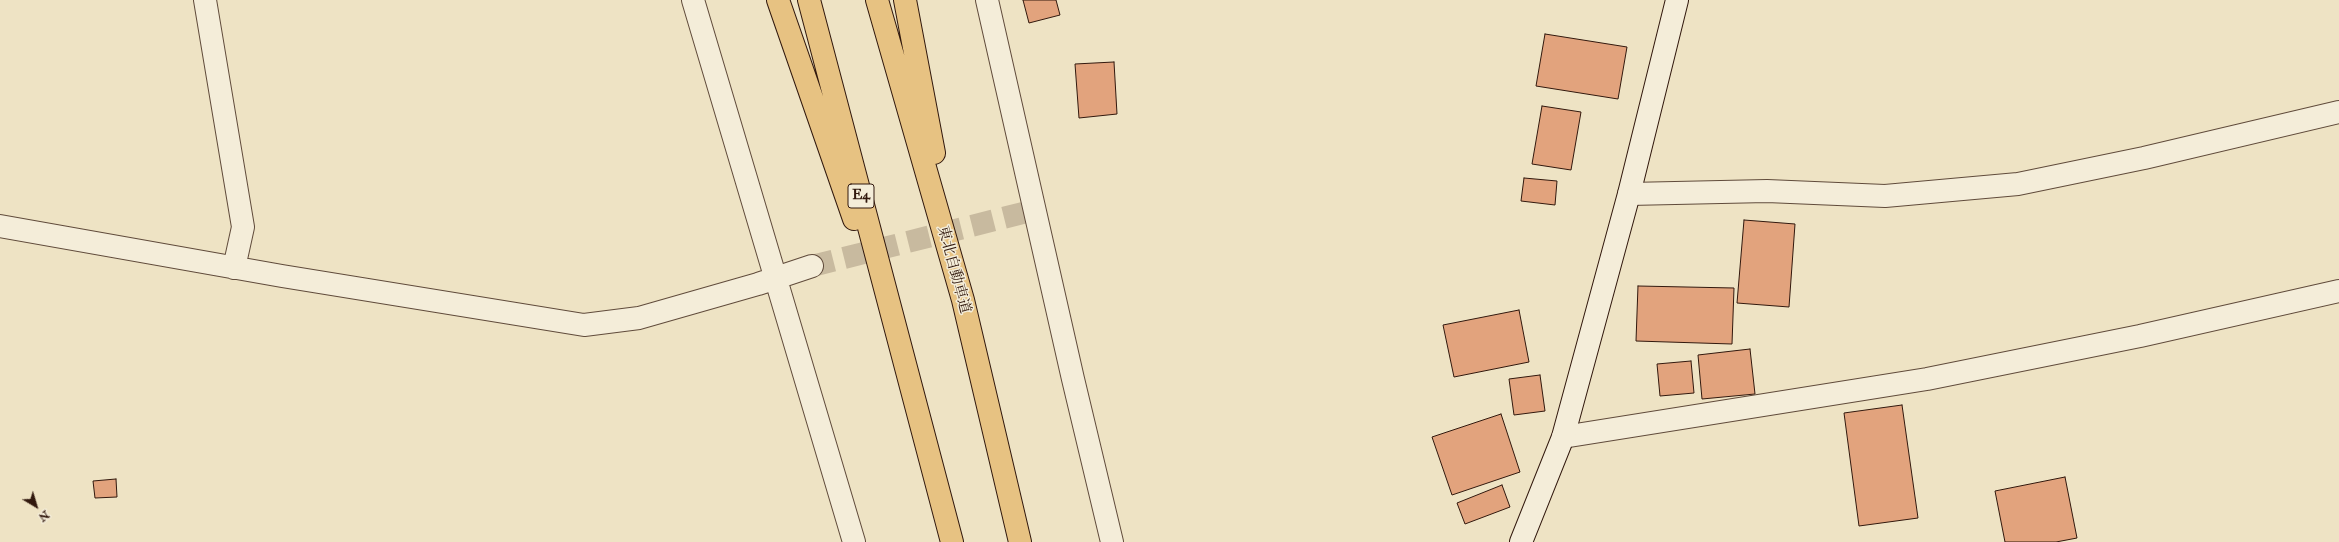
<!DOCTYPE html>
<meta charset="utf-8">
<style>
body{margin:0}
#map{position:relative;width:2339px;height:542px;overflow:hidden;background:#eee3c4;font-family:"IM FELL Double Pica",serif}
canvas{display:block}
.north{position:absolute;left:16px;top:486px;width:40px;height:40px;-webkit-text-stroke:3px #f4edd9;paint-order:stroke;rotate:142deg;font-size:11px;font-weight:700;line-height:16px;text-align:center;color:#31180d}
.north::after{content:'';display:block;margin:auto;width:14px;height:18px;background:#31180d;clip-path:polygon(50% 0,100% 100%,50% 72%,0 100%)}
</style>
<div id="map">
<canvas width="2339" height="542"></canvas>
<div class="north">N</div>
</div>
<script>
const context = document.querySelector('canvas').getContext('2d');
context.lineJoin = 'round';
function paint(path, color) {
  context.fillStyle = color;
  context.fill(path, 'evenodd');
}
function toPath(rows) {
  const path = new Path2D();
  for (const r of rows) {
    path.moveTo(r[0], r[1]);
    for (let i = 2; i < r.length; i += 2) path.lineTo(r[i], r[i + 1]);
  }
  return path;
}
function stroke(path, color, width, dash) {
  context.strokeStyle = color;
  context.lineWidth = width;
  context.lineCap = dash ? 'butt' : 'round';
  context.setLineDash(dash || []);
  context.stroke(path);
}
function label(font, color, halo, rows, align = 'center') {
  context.font = font + ' "IM FELL Double Pica","Noto Serif JP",serif';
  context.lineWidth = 3;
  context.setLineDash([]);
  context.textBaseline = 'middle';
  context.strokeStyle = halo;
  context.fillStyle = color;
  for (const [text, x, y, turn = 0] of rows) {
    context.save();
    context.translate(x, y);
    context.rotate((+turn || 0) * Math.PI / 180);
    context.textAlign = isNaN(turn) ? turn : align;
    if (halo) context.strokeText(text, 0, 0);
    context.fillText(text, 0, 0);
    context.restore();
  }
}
const building = toPath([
 [1023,0,1056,0,1060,15,1029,23,1023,0],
 [1545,34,1627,47,1618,99,1536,86,1545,34],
 [1114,62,1117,114,1079,118,1075,64,1114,62],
 [1542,106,1581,112,1571,170,1532,164,1542,106],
 [1524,178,1557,181,1555,205,1521,201,1524,178],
 [1744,220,1795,224,1789,307,1737,303,1744,220],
 [1638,286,1734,288,1732,344,1636,341,1638,286],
 [1519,310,1529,362,1454,377,1443,325,1519,310],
 [1750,349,1755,394,1702,399,1698,355,1750,349],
 [1691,361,1694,393,1660,396,1657,364,1691,361],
 [1540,375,1545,411,1514,415,1509,379,1540,375],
 [1902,405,1918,518,1859,526,1844,413,1902,405],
 [1501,414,1520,472,1452,495,1432,437,1501,414],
 [2065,477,2077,538,2056,542,2005,542,1995,491,2065,477],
 [116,479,117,497,95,498,93,481,116,479],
 [1502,485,1510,507,1465,524,1457,503,1502,485]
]);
paint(building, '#e2a37d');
stroke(building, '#31180d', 1);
stroke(toPath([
 [812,266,1035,210]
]), '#c8ba9f', 22, [22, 11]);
const street = toPath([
 [205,0,243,227,234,268],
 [693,0,854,542],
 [987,0,1073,379,1112,542],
 [1629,194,1767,191,1885,196,2018,184,2144,158,2339,112],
 [0,226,282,276,584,325,639,318,758,284,812,266],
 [1563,437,1927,379,2140,336,2339,291]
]);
const secondary = toPath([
 [1521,542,1563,437,1629,194,1677,0]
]);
const highway = toPath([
 [778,0,854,219],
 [809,0,952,542],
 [877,0,963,300,1020,542],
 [905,0,934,153]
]);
stroke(street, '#604b3b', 24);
stroke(secondary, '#31180d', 24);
stroke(highway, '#31180d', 24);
stroke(street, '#f4edd9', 22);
stroke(secondary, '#f4edd9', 22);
stroke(highway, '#e7c282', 22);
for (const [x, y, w] of [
 [861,196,26]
]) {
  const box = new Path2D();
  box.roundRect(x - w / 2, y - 12, w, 24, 3);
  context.fillStyle = '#f4edd9';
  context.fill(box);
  stroke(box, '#31180d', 1);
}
label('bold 14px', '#31180d', null, [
 ["E4",861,196]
]);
label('15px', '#31180d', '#f4edd9', [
 ["東北自動車道",953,270,75]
]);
</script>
